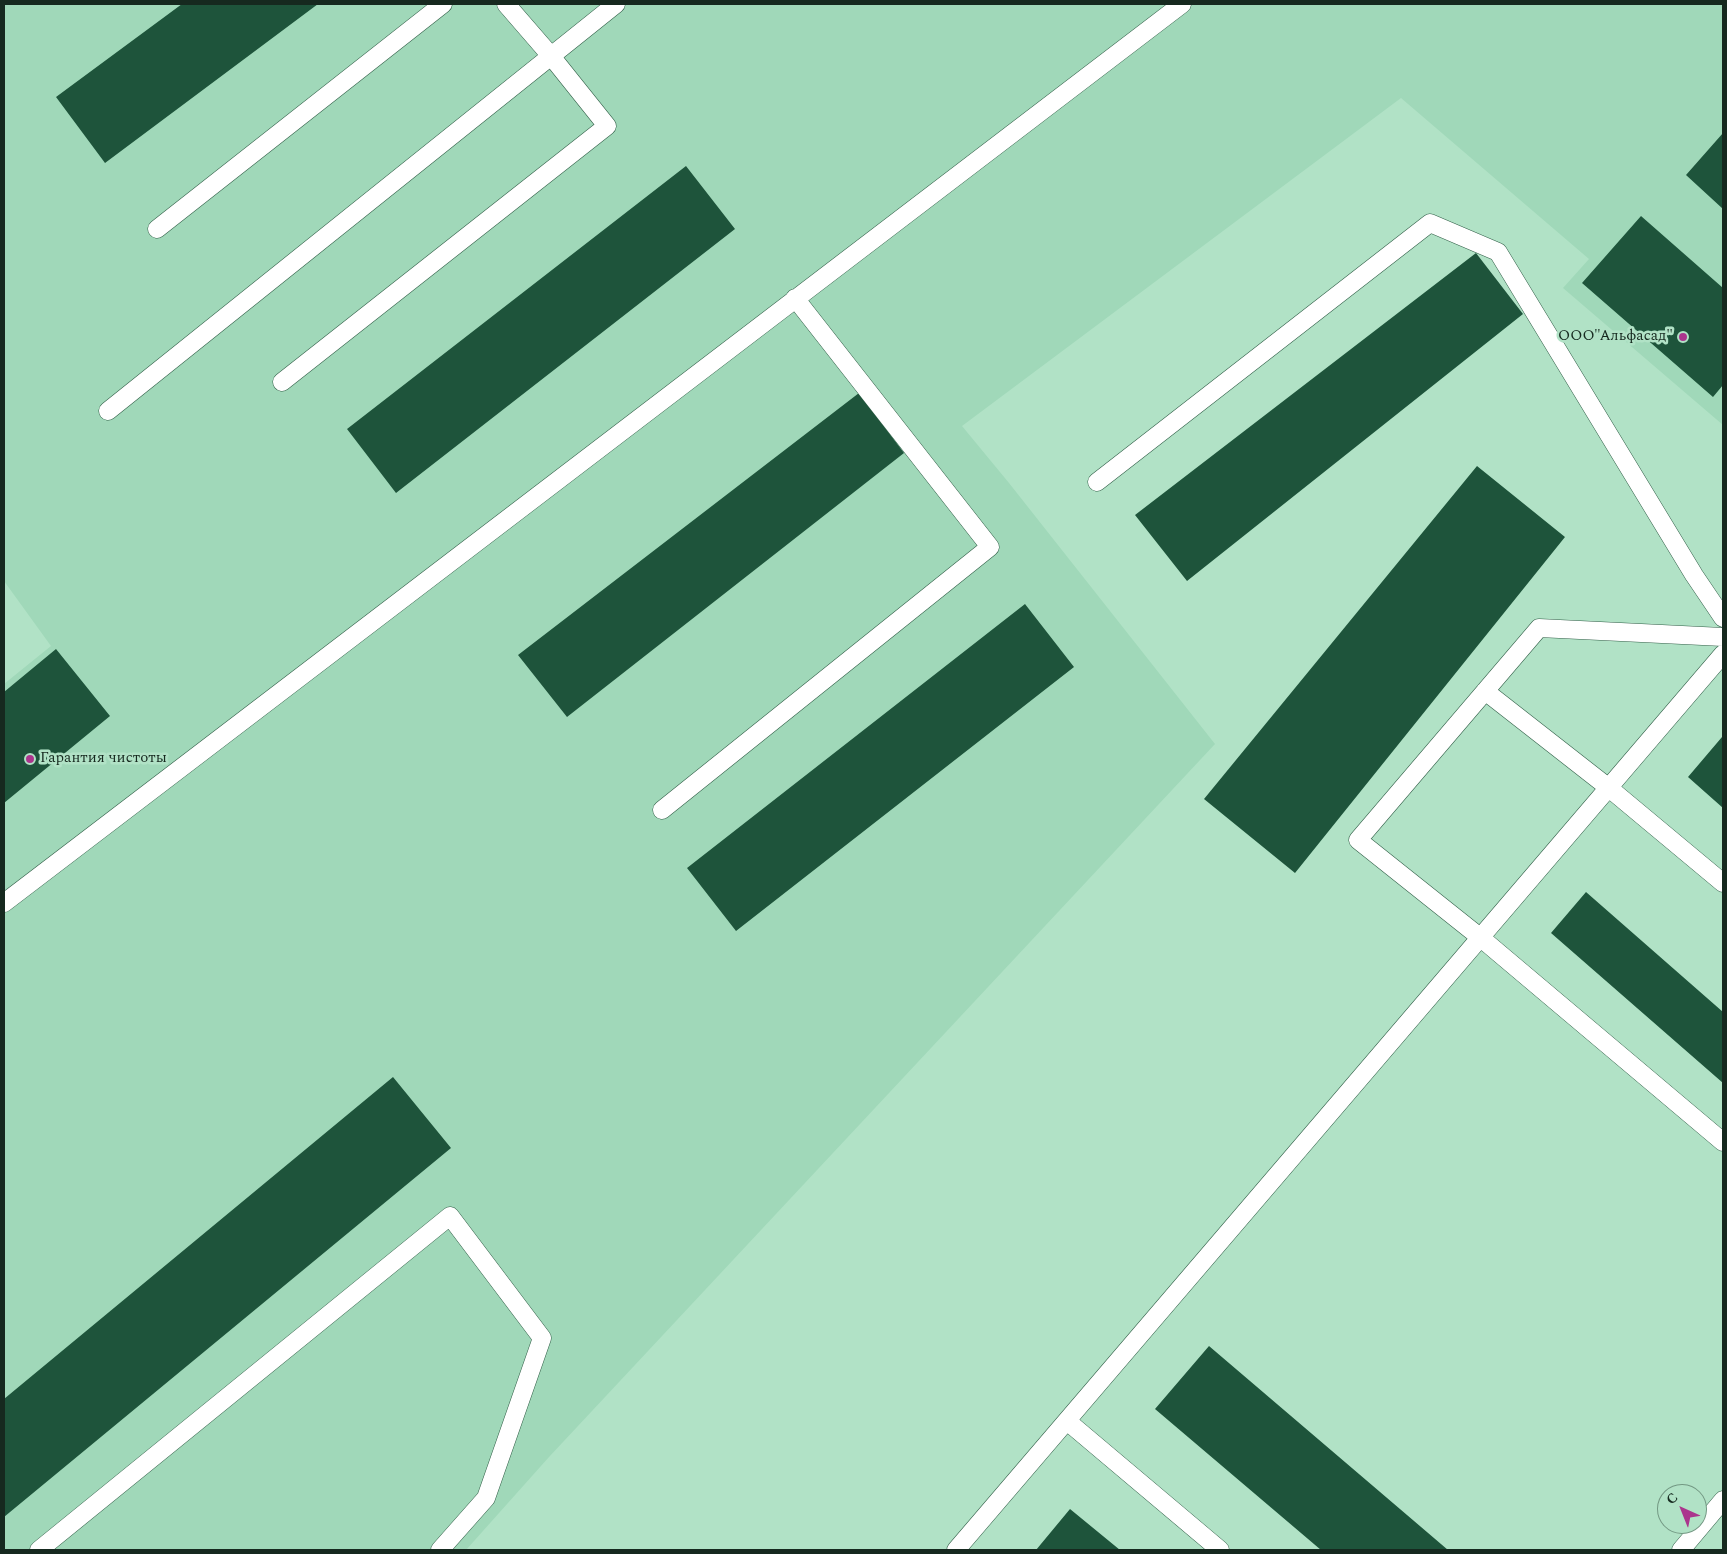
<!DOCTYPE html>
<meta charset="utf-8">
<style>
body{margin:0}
#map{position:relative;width:1727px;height:1554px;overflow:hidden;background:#b1e2c6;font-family:Spectral,serif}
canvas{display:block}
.frame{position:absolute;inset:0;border:5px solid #16291f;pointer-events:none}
.north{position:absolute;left:1657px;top:1484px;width:50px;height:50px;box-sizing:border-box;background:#b1e2c6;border:1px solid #739883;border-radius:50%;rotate:316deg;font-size:14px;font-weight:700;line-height:20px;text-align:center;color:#16291f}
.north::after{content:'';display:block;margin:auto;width:18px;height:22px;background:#ab358d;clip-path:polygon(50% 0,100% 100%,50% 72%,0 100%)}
</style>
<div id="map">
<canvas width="1727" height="1554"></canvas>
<div class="frame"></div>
<div class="north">С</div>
</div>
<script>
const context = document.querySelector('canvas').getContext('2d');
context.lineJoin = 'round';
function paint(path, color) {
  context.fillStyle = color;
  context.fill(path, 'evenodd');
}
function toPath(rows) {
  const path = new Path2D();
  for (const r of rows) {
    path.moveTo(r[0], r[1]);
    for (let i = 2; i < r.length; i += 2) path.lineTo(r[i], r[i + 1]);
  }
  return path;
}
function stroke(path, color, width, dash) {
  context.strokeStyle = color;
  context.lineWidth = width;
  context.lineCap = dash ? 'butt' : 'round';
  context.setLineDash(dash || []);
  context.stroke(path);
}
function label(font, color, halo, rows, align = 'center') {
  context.font = font + ' Spectral,serif';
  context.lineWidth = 5;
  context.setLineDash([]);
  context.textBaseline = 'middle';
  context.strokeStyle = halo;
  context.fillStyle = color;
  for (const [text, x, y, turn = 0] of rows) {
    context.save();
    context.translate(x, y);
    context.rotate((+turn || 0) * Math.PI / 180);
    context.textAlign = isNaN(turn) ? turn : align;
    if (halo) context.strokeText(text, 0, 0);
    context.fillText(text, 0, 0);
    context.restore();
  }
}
paint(toPath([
 [4,4,1723,4,1723,425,1563,288,1589,259,1401,98,962,426,1009,483,1215,744,549,1457,466,1550,4,1550,4,684,51,646,4,581]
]), '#a0d8b9');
paint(toPath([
 [182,4,318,4,105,163,56,97],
 [1723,133,1723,209,1686,175],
 [686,166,735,229,396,493,347,429],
 [1641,216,1723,288,1723,385,1713,397,1582,283],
 [1476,253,1523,314,1187,581,1135,515],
 [859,393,904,453,567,717,518,655],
 [1477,466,1565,537,1295,873,1204,799],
 [1025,604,1074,667,736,931,687,868],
 [56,649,110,716,4,803,4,692],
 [1722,737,1723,738,1723,808,1688,777],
 [1586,892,1723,1012,1723,1083,1551,933],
 [393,1077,451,1148,4,1517,4,1399],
 [1209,1346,1448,1550,1321,1550,1155,1409],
 [1070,1509,1120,1550,1036,1550]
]), '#1e543b');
const lane = toPath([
 [157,229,443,4],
 [282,382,607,126,551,56,506,4],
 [108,411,616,4],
 [1097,482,1430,223,1498,252,1694,575,1723,618],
 [1723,637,1539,628,1358,840,1481,938,1723,1142],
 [1485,691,1609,788,1723,883],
 [662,810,990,547,795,298],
 [4,903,1182,4],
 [1067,1421,1220,1550],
 [39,1550,450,1216,542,1338,486,1498,440,1550],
 [956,1550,1723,654],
 [1681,1550,1723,1500]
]);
stroke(lane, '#336049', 19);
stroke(lane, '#fff', 18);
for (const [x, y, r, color] of [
 [1683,337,5,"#ab358d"],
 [30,759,5,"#ab358d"]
]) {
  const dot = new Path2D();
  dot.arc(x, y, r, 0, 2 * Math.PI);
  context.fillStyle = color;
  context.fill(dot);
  stroke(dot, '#b1e2c6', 2);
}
label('15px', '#16291f', '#b1e2c6', [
 ["ООО\"Альфасад\"",1673,337],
 ["Гарантия чистоты",40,759,"left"]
], 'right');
</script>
